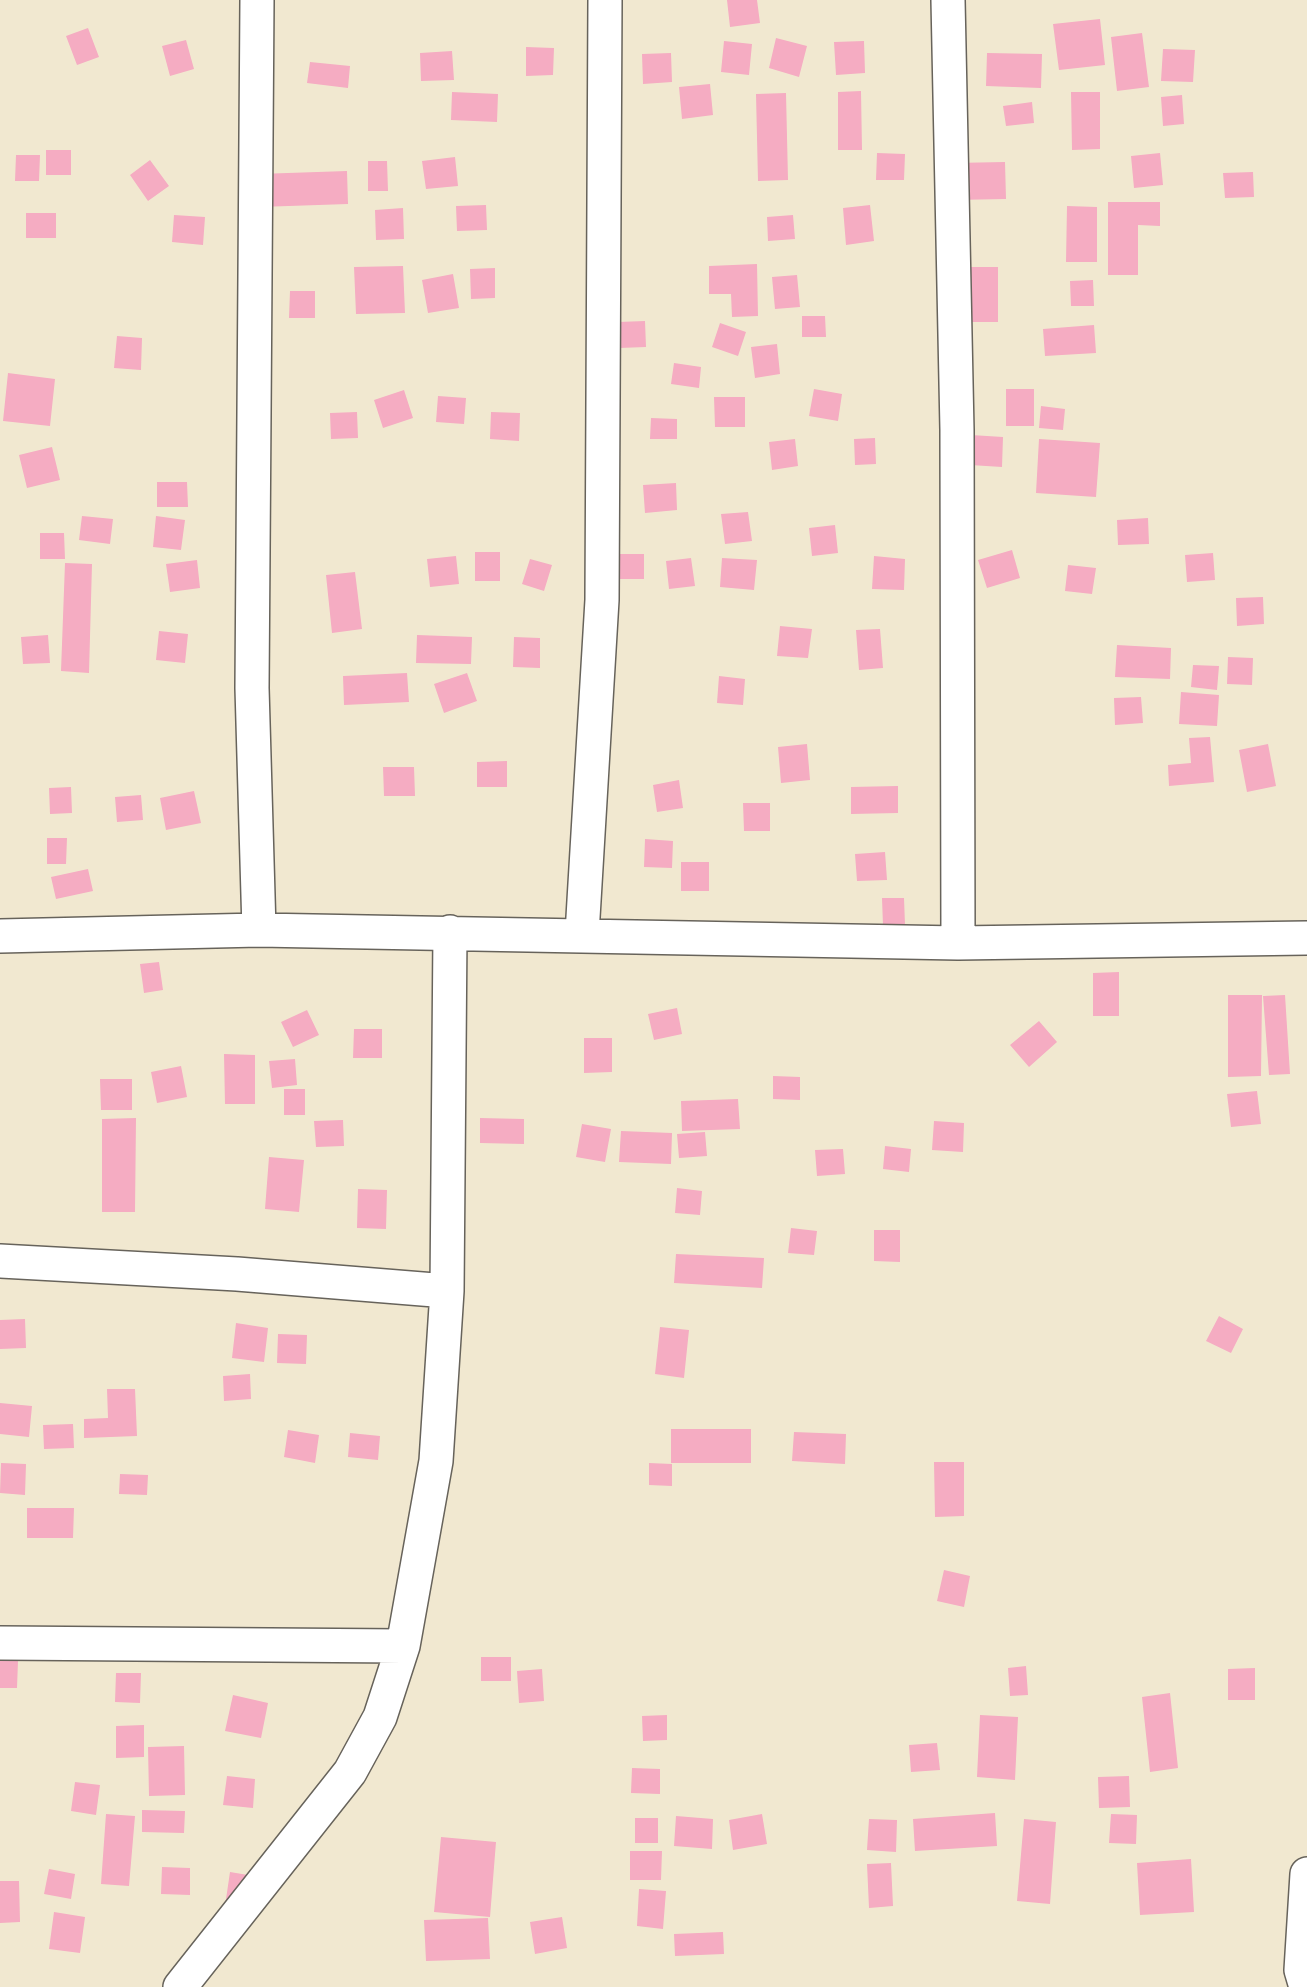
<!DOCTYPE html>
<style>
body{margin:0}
canvas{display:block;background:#f1e8d0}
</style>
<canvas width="1307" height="1987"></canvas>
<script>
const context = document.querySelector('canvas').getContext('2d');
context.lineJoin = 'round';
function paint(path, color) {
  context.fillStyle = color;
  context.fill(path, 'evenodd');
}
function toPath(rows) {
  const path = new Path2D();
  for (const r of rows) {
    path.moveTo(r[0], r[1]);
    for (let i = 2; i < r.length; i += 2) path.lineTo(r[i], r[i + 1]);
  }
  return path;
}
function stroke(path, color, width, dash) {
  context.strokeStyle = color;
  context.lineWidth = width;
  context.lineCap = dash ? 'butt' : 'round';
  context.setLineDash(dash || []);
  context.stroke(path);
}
paint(toPath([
 [727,0,757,0,760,23,730,27],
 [1100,19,1105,65,1059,70,1053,24],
 [88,28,99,57,77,65,66,36],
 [1142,33,1149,87,1117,91,1111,37],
 [776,38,807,46,799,77,769,68],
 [186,40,194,69,170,76,162,46],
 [724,41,752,44,749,75,721,72],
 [864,41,865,73,836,75,834,42],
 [526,47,554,48,553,75,526,76],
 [1163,49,1195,50,1193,82,1161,81],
 [452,51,454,80,421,81,420,53],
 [671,53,672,82,643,84,642,54],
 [987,53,1042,54,1041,88,986,86],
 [310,62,350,66,348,88,307,83],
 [710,84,713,115,682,119,679,87],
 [861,91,862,150,838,150,838,92],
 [452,92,498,94,497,122,451,120],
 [1071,92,1100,92,1100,149,1072,150],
 [786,93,788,180,758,181,756,94],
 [1182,95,1184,124,1163,126,1161,97],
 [1032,102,1034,123,1006,126,1003,106],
 [46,150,71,150,71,175,46,175],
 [877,153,905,154,904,180,876,180],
 [1160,153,1163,185,1134,188,1131,156],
 [16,155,40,155,39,181,15,181],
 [455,157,458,186,426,189,422,161],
 [150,160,169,186,148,201,130,175],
 [368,161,387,161,388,191,368,191],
 [1005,162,1006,199,954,200,953,163],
 [347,171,348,204,259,207,258,174],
 [1253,172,1254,197,1225,198,1223,173],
 [1108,202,1160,202,1160,226,1138,225,1138,275,1108,275],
 [486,205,487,230,457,231,456,206],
 [870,205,874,241,846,245,843,208],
 [1067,206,1097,207,1097,262,1066,262],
 [403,208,404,239,376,240,375,210],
 [26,213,56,213,56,238,26,238],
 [174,215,205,217,203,245,172,242],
 [793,215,795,239,768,241,767,217],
 [757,264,758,316,732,317,731,294,709,294,709,266],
 [403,266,405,313,356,314,354,267],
 [962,267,998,267,998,322,961,322],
 [495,268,495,298,471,299,470,269],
 [453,274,459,308,428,313,422,280],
 [797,275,800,307,775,309,772,277],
 [1093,280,1094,306,1071,306,1070,281],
 [290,291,315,291,315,318,289,318],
 [802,316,825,316,826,337,802,337],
 [645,321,646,347,619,348,618,322],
 [720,323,746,332,738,356,712,347],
 [1094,325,1096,353,1045,356,1043,329],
 [117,336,142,338,141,370,114,368],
 [777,344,780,374,755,378,751,347],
 [674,363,701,367,699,388,671,384],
 [8,373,55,379,50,426,3,421],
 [814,389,842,394,838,421,809,416],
 [1006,389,1034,389,1034,426,1006,426],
 [404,390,413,418,383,428,374,400],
 [438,396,466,398,464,424,436,422],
 [714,397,745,397,745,427,715,427],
 [1041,406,1065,409,1063,430,1039,428],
 [357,412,358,438,331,439,330,413],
 [491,412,520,413,519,441,490,439],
 [651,418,677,419,677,439,650,439],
 [971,435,1003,437,1002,467,970,465],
 [875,438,876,464,855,465,854,439],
 [795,439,798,466,772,470,769,442],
 [1039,439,1100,443,1096,497,1036,493],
 [52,447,60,480,27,488,19,455],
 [157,482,187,482,188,507,157,507],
 [676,483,677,510,645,513,643,485],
 [748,512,752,541,725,544,721,514],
 [82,516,113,519,110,544,79,540],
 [156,516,185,520,181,550,153,547],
 [1148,518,1149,544,1118,545,1117,520],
 [835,525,838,553,812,556,809,528],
 [40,533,64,533,65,559,40,559],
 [1012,550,1020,578,987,588,978,560],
 [475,552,500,552,500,581,475,581],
 [1213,553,1215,580,1187,582,1185,555],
 [616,554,644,554,644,579,616,579],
 [456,556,459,584,430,587,427,559],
 [874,556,905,559,904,590,872,589],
 [691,558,695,586,669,589,666,561],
 [722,558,757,560,754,590,720,587],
 [530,559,552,565,544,591,522,584],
 [197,560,200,588,170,592,166,564],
 [65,563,92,564,89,673,61,671],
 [1068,565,1096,568,1092,594,1065,591],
 [355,572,362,629,332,633,326,575],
 [1263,597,1264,624,1237,626,1236,598],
 [780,626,812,629,808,658,777,656],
 [880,629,883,668,859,670,856,630],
 [159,631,188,634,185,663,156,660],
 [48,635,50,663,23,664,21,637],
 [417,635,472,637,471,664,416,663],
 [514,637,540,638,540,668,513,667],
 [1117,645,1171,648,1170,679,1115,677],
 [1228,657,1253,658,1252,685,1227,684],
 [1193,665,1219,666,1217,690,1191,687],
 [407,673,409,702,344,705,343,676],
 [467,673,477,701,444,713,434,684],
 [719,676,745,679,743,705,717,703],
 [1181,692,1219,695,1217,726,1179,724],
 [1141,697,1143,723,1115,725,1114,698],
 [1210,737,1214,782,1169,786,1168,765,1191,763,1189,738],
 [807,744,810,780,781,783,778,747],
 [1268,744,1276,786,1247,792,1239,750],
 [507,761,507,787,477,787,477,762],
 [383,767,414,767,415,796,384,796],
 [679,780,683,808,657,812,653,785],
 [898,786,898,813,851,814,851,787],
 [71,787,72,813,50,814,49,788],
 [194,791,201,823,166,830,160,798],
 [141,795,143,820,117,822,115,797],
 [743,803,770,803,770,831,744,831],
 [47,838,67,838,66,864,47,864],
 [645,839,673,841,672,868,644,867],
 [885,852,887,880,857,881,855,854],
 [681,862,709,862,709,891,681,891],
 [88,869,93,891,56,899,51,877],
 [882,898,904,898,905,925,883,926],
 [159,962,163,990,144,993,140,964],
 [1119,972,1119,1016,1093,1016,1093,973],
 [1228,995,1262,995,1261,1076,1228,1077],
 [1285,995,1290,1074,1269,1075,1263,996],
 [677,1008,682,1034,654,1040,648,1014],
 [307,1010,319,1035,293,1047,281,1022],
 [1039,1021,1057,1042,1029,1067,1010,1045],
 [354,1029,382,1029,382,1058,353,1058],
 [584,1038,612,1038,612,1072,584,1073],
 [224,1054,255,1055,255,1104,225,1104],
 [295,1059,297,1085,272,1088,269,1061],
 [181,1066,187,1097,157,1103,151,1072],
 [773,1076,800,1077,800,1100,773,1099],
 [100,1079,132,1079,132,1110,101,1110],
 [284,1089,305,1089,305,1115,284,1115],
 [1257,1091,1261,1124,1231,1127,1227,1094],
 [738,1099,740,1129,682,1131,681,1101],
 [136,1118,135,1212,102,1212,102,1119],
 [480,1118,524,1119,524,1144,480,1143],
 [343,1120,344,1146,316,1147,314,1121],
 [934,1121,964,1123,963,1152,932,1150],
 [582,1124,611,1129,605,1162,576,1157],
 [621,1131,672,1133,671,1164,619,1162],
 [705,1132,707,1156,679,1158,677,1134],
 [885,1146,911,1149,909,1172,883,1169],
 [843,1149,845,1174,817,1176,815,1150],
 [269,1157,304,1160,299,1212,265,1209],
 [677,1188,702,1191,700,1215,675,1213],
 [358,1189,387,1190,386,1229,357,1228],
 [791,1228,817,1231,814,1255,788,1253],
 [874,1230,900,1230,900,1262,874,1261],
 [676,1254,764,1258,762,1288,674,1283],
 [1219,1316,1243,1329,1231,1353,1206,1341],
 [25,1319,26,1348,0,1349,0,1320],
 [236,1323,268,1328,264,1362,232,1358],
 [660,1327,689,1330,684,1378,655,1374],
 [278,1334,307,1335,306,1364,277,1363],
 [250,1374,251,1399,224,1401,223,1376],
 [107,1389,135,1389,137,1436,84,1438,84,1419,108,1418],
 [0,1403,32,1406,29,1437,0,1434],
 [73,1424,74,1448,44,1449,43,1425],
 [671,1429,751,1429,751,1463,671,1463],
 [288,1430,319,1435,315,1463,284,1457],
 [794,1432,846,1434,845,1464,792,1461],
 [350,1433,380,1436,378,1460,348,1457],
 [934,1462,964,1462,964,1516,935,1517],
 [1,1463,26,1464,25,1495,0,1493],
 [649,1463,672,1464,672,1486,649,1485],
 [120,1474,148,1475,147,1495,119,1494],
 [27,1508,74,1508,73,1538,27,1538],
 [944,1570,970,1576,964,1607,937,1601],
 [481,1657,511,1657,511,1681,481,1681],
 [0,1661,18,1661,17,1688,0,1688],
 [1026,1666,1028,1695,1010,1696,1008,1668],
 [1255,1668,1255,1700,1228,1700,1228,1669],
 [542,1669,544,1701,519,1703,517,1671],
 [116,1673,141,1673,140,1703,115,1702],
 [1170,1693,1178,1768,1150,1772,1142,1697],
 [233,1695,268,1703,261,1738,225,1731],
 [667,1715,667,1740,643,1741,642,1716],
 [980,1715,1018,1717,1015,1780,977,1777],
 [144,1725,144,1757,116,1758,116,1726],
 [937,1743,940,1770,911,1772,909,1745],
 [184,1746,185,1795,149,1796,148,1747],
 [632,1768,660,1769,660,1794,631,1793],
 [227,1776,255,1779,253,1808,223,1805],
 [1129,1776,1130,1807,1099,1808,1098,1777],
 [75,1782,100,1785,96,1815,71,1811],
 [142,1810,185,1811,184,1833,142,1832],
 [995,1813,997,1846,915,1851,913,1819],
 [106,1814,135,1816,129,1886,101,1884],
 [762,1814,767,1844,733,1850,729,1820],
 [1111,1814,1137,1815,1136,1844,1109,1843],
 [676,1816,713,1819,712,1849,674,1846],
 [635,1818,658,1818,658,1843,635,1843],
 [869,1819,897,1820,896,1852,867,1850],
 [1024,1819,1056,1822,1050,1904,1017,1901],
 [441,1837,496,1842,490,1917,434,1912],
 [630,1851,662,1851,661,1880,630,1880],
 [1191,1859,1194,1912,1140,1915,1137,1863],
 [891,1863,893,1906,869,1908,867,1864],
 [162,1867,190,1868,190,1895,161,1894],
 [49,1869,75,1874,71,1899,44,1894],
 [230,1872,260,1877,225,1906],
 [0,1881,19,1881,20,1922,0,1923],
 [639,1889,666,1891,663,1929,637,1926],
 [54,1912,85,1917,80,1953,49,1949],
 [562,1917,567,1948,535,1954,530,1922],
 [488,1918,490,1959,426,1961,424,1920],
 [723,1932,724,1954,675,1956,674,1934]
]), '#f5acc2');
const minor = toPath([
 [257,0,252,688,259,930],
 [948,0,957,430,958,943],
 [582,934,602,600,605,0],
 [0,936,259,930,958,943,1307,938],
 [0,1261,237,1274,447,1291],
 [0,1643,403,1646],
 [180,1987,350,1772,380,1717,403,1646,436,1461,447,1291,450,932],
 [1306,1987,1301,1970,1307,1874]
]);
stroke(minor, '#67635b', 36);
stroke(minor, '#fff', 33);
</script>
